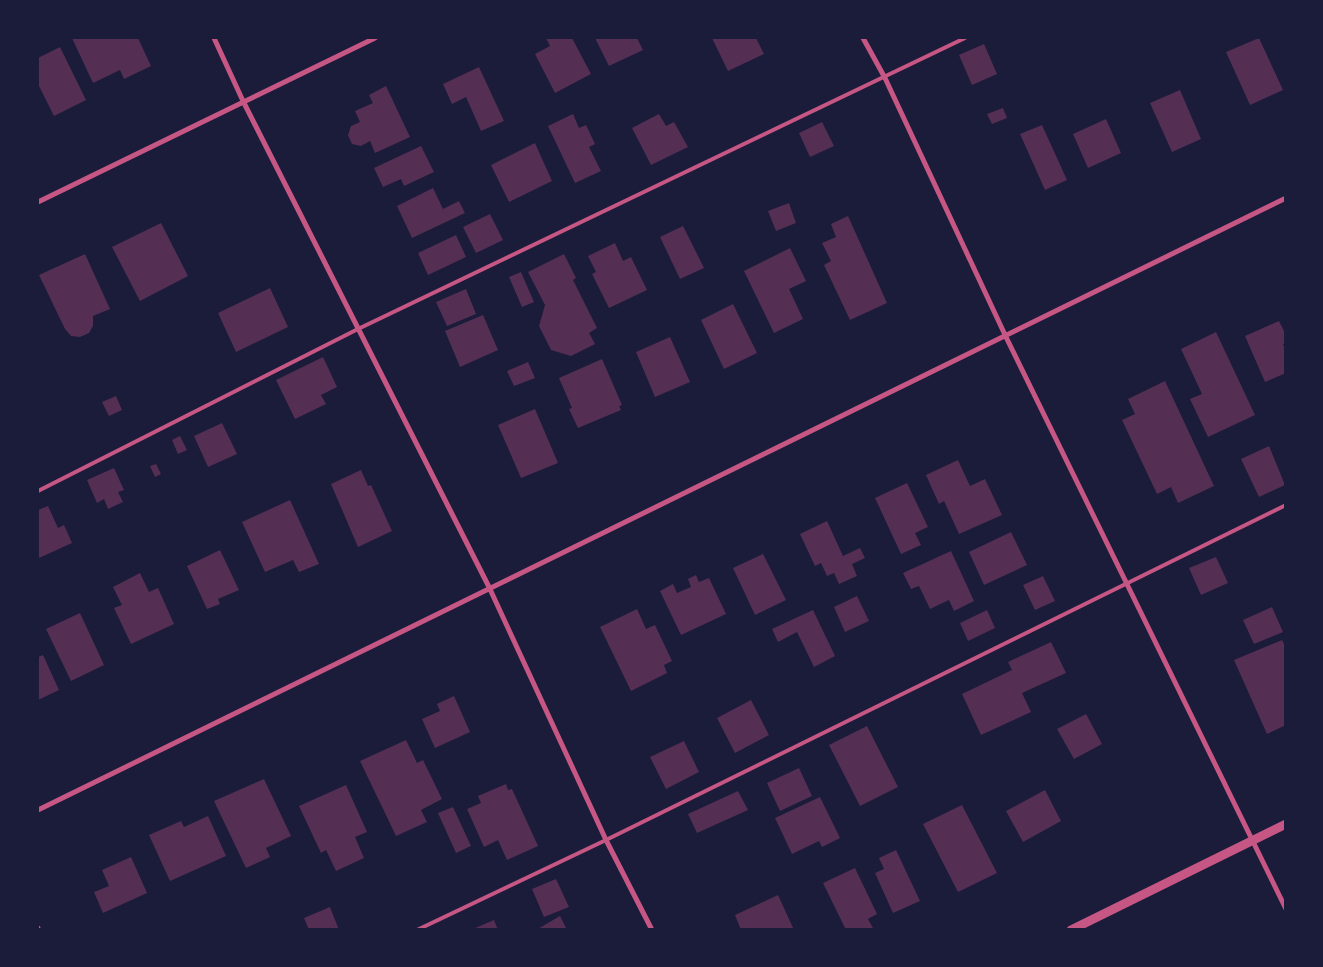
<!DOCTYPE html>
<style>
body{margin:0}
#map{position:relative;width:1323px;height:967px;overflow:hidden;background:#1b1b3a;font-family:"Sofia Sans Condensed",sans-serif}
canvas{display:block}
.frame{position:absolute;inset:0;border:39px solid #1b1b3a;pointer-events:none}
</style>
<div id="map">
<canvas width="1323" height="967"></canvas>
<div class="frame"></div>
</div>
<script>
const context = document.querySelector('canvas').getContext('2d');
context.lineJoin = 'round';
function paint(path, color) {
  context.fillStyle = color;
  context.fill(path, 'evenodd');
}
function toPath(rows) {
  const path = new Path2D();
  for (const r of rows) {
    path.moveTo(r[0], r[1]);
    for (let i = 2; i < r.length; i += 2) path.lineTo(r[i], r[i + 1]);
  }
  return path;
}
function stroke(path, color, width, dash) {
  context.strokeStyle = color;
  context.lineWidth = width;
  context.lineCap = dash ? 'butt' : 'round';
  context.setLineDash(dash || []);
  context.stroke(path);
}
paint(toPath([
 [72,38,138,38,151,66,124,79,120,70,93,83],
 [546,38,572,38,591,74,555,93,535,54,550,46],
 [595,38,637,38,643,50,609,66],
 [712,38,756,38,764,54,728,71],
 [1259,38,1283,90,1250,105,1226,52],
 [984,44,997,74,972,85,959,55],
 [60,47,86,100,54,116,38,84,38,58],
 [479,67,504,121,481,131,466,97,452,104,443,84],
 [386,86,410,137,375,153,370,141,361,146,352,144,348,135,351,126,360,122,355,111,373,103,369,95],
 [1180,90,1201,139,1172,152,1150,103],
 [1003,108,1007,118,992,124,987,114],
 [573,114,579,128,586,125,595,144,589,147,601,171,575,183,548,126],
 [659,114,666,126,674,122,688,147,651,165,632,128],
 [1106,119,1121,153,1088,168,1073,134],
 [822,122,834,146,810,157,799,133],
 [1042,125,1067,180,1045,190,1020,134],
 [535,143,552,181,509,202,491,165],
 [421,146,434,172,404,186,401,179,383,187,374,168],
 [433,188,443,209,459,201,465,213,412,238,397,206],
 [789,203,796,223,776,231,768,211],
 [490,214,503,240,476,253,463,227],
 [848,216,887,303,850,320,824,265,831,261,822,243,836,237,831,224],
 [161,223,188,276,140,301,112,247],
 [683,226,704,268,680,279,660,237],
 [456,235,466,257,428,275,418,253],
 [615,243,623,261,631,257,647,290,609,308,592,274,596,272,588,256],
 [790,248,806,281,789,289,803,319,774,333,744,271],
 [85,254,110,309,93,316,93,326,89,333,80,337,71,336,65,329,39,275],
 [564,254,576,278,573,280,597,328,589,333,595,344,571,356,551,350,539,326,545,305,528,272],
 [521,272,534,302,522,307,509,277],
 [270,288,288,327,236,352,218,313],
 [466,289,476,314,447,326,436,302],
 [733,304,757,353,724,369,701,320],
 [483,315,498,350,460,367,445,331],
 [1279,321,1286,335,1286,343,1283,344,1286,351,1286,373,1265,382,1245,336],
 [1216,332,1255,415,1208,437,1190,399,1202,394,1181,349],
 [670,337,690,382,655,397,636,352],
 [323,357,337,387,321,395,326,404,295,419,276,380],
 [602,359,622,405,619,406,621,410,578,428,569,409,572,408,559,378],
 [528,362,535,378,514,386,507,371],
 [1165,381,1214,486,1178,503,1171,487,1157,494,1122,420,1135,414,1128,399],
 [116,396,122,410,109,416,102,402],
 [535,409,558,463,521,478,498,425],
 [222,423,237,454,208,467,194,436],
 [180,436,187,450,178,454,172,440],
 [1269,446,1285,485,1259,497,1241,459],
 [958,460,970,486,985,479,1002,515,959,534,944,501,939,504,926,475],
 [156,464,161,474,155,477,150,466],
 [114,468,124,490,118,492,123,502,108,509,104,499,97,503,87,480],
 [361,470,368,486,371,485,392,531,358,547,331,484],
 [907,483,928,527,915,533,921,545,901,554,875,498],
 [290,500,319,564,299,572,293,560,265,572,242,522],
 [48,506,58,528,64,525,72,543,39,558,38,510],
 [827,521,843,556,860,548,865,558,852,564,857,576,839,584,834,573,827,576,821,563,815,566,800,534],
 [1011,532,1027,565,984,585,969,552],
 [220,550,239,590,218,599,220,604,207,609,187,566],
 [951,551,974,601,954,611,949,600,930,609,919,586,911,589,903,573],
 [763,554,786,600,755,615,733,568],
 [1216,557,1228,583,1201,595,1189,568],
 [140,573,149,592,158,588,174,624,131,644,114,608,122,605,113,587],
 [696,575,699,582,709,578,726,614,681,635,660,591,673,584,677,593,691,587,688,579],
 [1043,576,1055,601,1035,610,1023,585],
 [857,596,869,621,845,632,834,607],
 [1272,607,1283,632,1254,644,1243,620],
 [637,609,646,629,655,625,672,661,664,665,667,673,631,691,600,627],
 [813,610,835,656,814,667,797,632,778,642,772,629],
 [987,610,995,628,968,641,960,623],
 [80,613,104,665,71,681,46,629],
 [1282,640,1286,648,1286,725,1267,734,1234,660],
 [1051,642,1066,673,1022,693,1031,712,981,735,962,694,1012,670,1008,662],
 [43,655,59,690,38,700,38,657],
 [454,696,470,732,435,748,422,719,440,711,437,704],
 [751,700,769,735,735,753,717,718],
 [1086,714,1102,744,1074,759,1057,729],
 [867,726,898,787,860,806,829,745],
 [406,740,417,763,423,760,442,799,421,810,427,822,396,836,360,761],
 [684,741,699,772,666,789,650,757],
 [799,768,812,796,780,811,767,783],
 [264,779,291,836,266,848,270,857,246,868,214,801],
 [506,784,508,790,512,789,538,846,507,860,498,840,484,847,467,809,481,803,478,796],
 [346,785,367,832,355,837,364,858,336,871,326,850,321,853,299,806],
 [1045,790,1061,821,1023,842,1006,811],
 [738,791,748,810,697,833,688,814],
 [820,797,840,838,822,847,819,841,792,854,775,818],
 [962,805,997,873,958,892,923,824],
 [453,807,471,846,456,853,438,813],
 [208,816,226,856,170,881,149,835,181,821,184,827],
 [896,850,920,901,893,913,875,873,884,869,879,858],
 [131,857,147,893,103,913,94,892,109,886,102,870],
 [855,868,877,914,868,919,874,930,846,930,823,883],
 [556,879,569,907,544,917,532,889],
 [778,895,794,930,741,930,735,915],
 [330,907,339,930,309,930,304,918],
 [560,916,567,930,536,930],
 [494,920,498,930,473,930,473,929]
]), '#542f53');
stroke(toPath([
 [38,491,358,329,965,38],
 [417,930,606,840,1286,505]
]), '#c65784', 4);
stroke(toPath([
 [214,38,243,101,489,587,606,840,652,930],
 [863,38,885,78,1006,337,1286,909],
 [38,202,375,38],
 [38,810,1286,198],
 [38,928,38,930]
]), '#c65784', 5);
stroke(toPath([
 [1071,930,1286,824]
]), '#c65784', 9);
</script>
